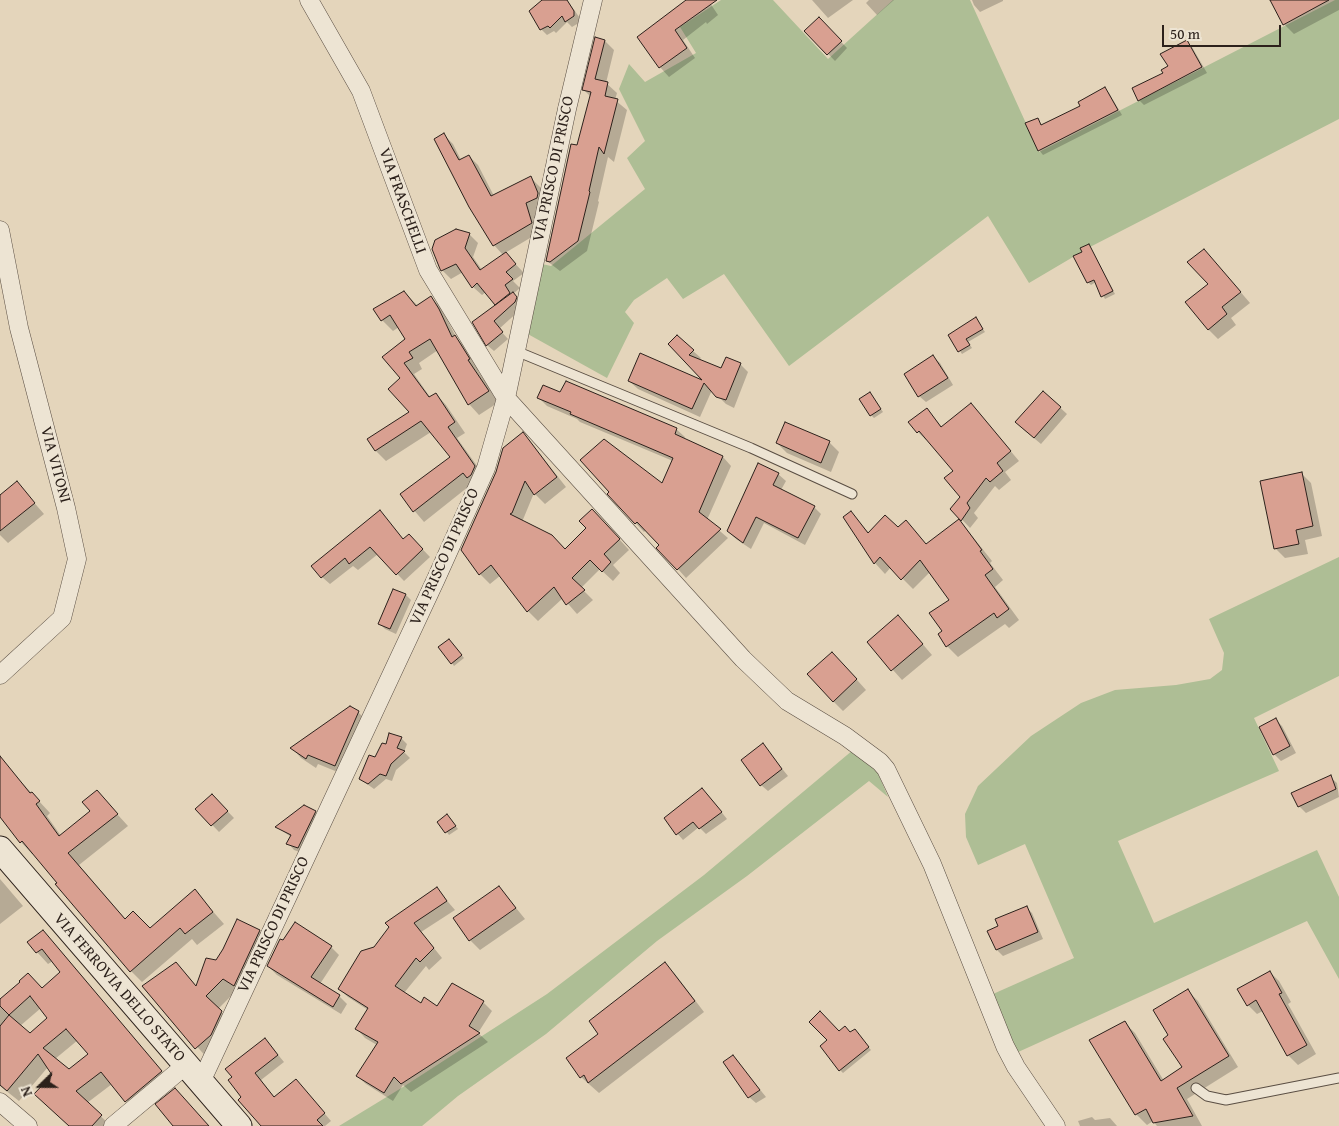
<!DOCTYPE html>
<style>
body{margin:0}
#map{position:relative;width:1339px;height:1126px;overflow:hidden;background:#e4d5bb;font-family:"Gentium Book Plus",serif}
canvas{display:block}
.north{position:absolute;left:15px;top:1061px;width:50px;height:50px;-webkit-text-stroke:4px #ede4d3;paint-order:stroke;rotate:248deg;font-size:14px;font-weight:700;line-height:20px;text-align:center;color:#2c211b}
.north::after{content:'';display:block;margin:auto;width:18px;height:22px;background:#2c211b;clip-path:polygon(50% 0,100% 100%,50% 72%,0 100%)}
.scale{position:absolute;left:1162px;top:25px;width:119px;height:22px;box-sizing:border-box;border:2px solid #2c211b;border-top:0;padding-left:6px;font-size:15px;line-height:18px;white-space:nowrap;color:#2c211b;-webkit-text-stroke:4px #ede4d3;paint-order:stroke}
</style>
<div id="map">
<canvas width="1339" height="1126"></canvas>
<div class="north">N</div>
<div class="scale">50 m</div>
</div>
<script>
const context = document.querySelector('canvas').getContext('2d');
context.lineJoin = 'round';
function paint(path, color) {
  context.fillStyle = color;
  context.fill(path, 'evenodd');
}
function toPath(rows) {
  const path = new Path2D();
  for (const r of rows) {
    path.moveTo(r[0], r[1]);
    for (let i = 2; i < r.length; i += 2) path.lineTo(r[i], r[i + 1]);
  }
  return path;
}
function stroke(path, color, width, dash) {
  context.strokeStyle = color;
  context.lineWidth = width;
  context.lineCap = dash ? 'butt' : 'round';
  context.setLineDash(dash || []);
  context.stroke(path);
}
function label(font, color, halo, rows, align = 'center') {
  context.font = font + ' "Gentium Book Plus",serif';
  context.lineWidth = 5;
  context.setLineDash([]);
  context.textBaseline = 'middle';
  context.strokeStyle = halo;
  context.fillStyle = color;
  for (const [text, x, y, turn = 0] of rows) {
    context.save();
    context.translate(x, y);
    context.rotate((+turn || 0) * Math.PI / 180);
    context.textAlign = isNaN(turn) ? turn : align;
    if (halo) context.strokeText(text, 0, 0);
    context.fillText(text, 0, 0);
    context.restore();
  }
}
paint(toPath([
 [721,0,773,0,828,59,893,0,970,0,1039,152,1335,0,1339,0,1339,119,1090,247,1029,283,988,216,789,366,724,274,683,299,667,278,634,300,625,312,634,323,607,378,526,333,542,264,551,266,645,189,627,158,645,141,619,89,629,64,645,82,696,53,680,27],
 [1339,557,1339,676,1254,718,1279,771,1118,841,1154,923,1317,850,1339,897,1339,979,1307,921,1016,1053,993,994,1074,958,1025,844,978,865,966,837,965,814,978,786,1031,736,1081,703,1115,690,1176,685,1210,679,1222,670,1224,653,1209,619],
 [853,750,878,773,888,797,869,781,747,876,657,941,546,1034,458,1096,422,1126,339,1126,403,1087,547,994,704,875]
]), '#aebe95');
paint(toPath([
 [545,0,567,0,582,21,572,27,567,22,556,33,554,31,547,35,541,29],
 [688,0,708,0,718,15,707,24,706,22,683,40,695,58,669,77,660,67,639,38],
 [812,0,853,0,828,18],
 [869,0,894,0,877,15,866,3],
 [972,0,1003,0,1003,1,980,12,974,5],
 [1271,0,1339,0,1339,10,1294,34,1284,24],
 [819,19,847,48,835,61,806,31],
 [605,41,614,50,606,83,617,93,615,100,627,110,614,162,608,157,598,201,599,202,587,251,560,271,547,261,591,97,584,90],
 [1187,42,1192,47,1207,73,1144,105,1139,100,1165,73],
 [1104,89,1109,93,1122,115,1043,155,1039,150,1037,119,1043,126,1082,106],
 [444,135,453,144,461,160,469,156,478,165,494,196,531,178,540,187,547,203,546,206,535,212,540,232,505,253,524,273,513,281,520,288,513,294,519,300,521,309,499,329,508,339,494,351,487,345,474,322,497,305,486,292,482,295,473,287,463,272,451,279,442,270,456,230,470,235,478,243,473,257,482,270,503,255,494,245,470,206],
 [1089,246,1115,294,1105,299,1096,282,1091,285,1088,282,1083,252],
 [1214,261,1250,303,1231,318,1236,325,1218,339,1208,329,1210,284],
 [404,292,418,306,431,297,441,308,457,339,465,347,479,370,478,371,499,402,479,415,469,404,438,350,419,363,422,369,414,374,430,397,436,394,446,405,465,433,457,438,485,477,473,483,424,522,401,495,452,457,431,432,386,461,375,450,411,412,402,379,406,340,399,327,393,331,382,320,375,310],
 [978,322,985,332,968,342,972,348,962,354,949,335],
 [670,344,693,351,701,358,699,360,722,370,740,364,748,372,734,408,726,404,712,390,700,417,638,389,629,381,641,355,706,384],
 [933,357,940,363,953,385,926,402,919,396],
 [1043,392,1067,414,1041,444,1023,429],
 [870,393,883,412,874,418,871,415],
 [561,394,676,429,685,437,684,439,723,457,731,466,707,520,728,538,686,578,678,569,661,545,646,530,644,532,609,494,663,485,673,461,580,422,577,419,547,406,539,398],
 [971,404,1019,461,1005,472,1011,480,999,490,995,486,974,513,978,518,970,528,952,509,961,497,955,471,928,439,926,440,918,432,927,409,942,427],
 [522,434,532,444,566,487,545,504,534,493,522,522,565,550,602,520,629,550,613,565,620,573,613,581,600,569,581,588,593,600,577,614,563,598,538,621,528,611,501,575,490,584,480,574],
 [829,442,839,452,831,472,787,453,777,443],
 [1301,473,1311,483,1322,536,1305,540,1308,554,1285,558,1275,548],
 [778,474,786,481,781,490,814,507,821,514,805,545,764,523,751,549,736,539,728,531],
 [17,483,44,514,8,543,0,535,0,496],
 [380,512,404,540,409,535,430,557,404,581,378,554,358,570,353,566,330,584,322,577],
 [851,513,869,533,898,528,927,545,959,521,969,532,992,561,990,563,1003,580,995,587,1019,620,1009,628,1005,624,958,657,947,646,944,631,950,600,930,572,913,589,891,567,885,574,875,563],
 [394,590,406,595,411,600,396,634,385,629,379,623],
 [908,627,932,655,902,680,868,642],
 [452,643,464,658,454,666,452,663],
 [842,663,866,690,843,711,833,701],
 [358,712,368,722,345,775,318,764,316,768,301,758,292,748],
 [1276,720,1282,726,1296,753,1281,761,1274,754,1261,728],
 [401,738,407,744,404,752,410,758,396,770,392,781,386,779,374,789,367,784,361,778,387,746],
 [763,745,788,776,768,791,761,785],
 [0,759,50,813,47,816,61,836,92,811,97,792,128,826,79,865,126,920,150,930,195,891,224,924,197,945,192,939,142,982,131,971,34,853,32,854,21,842,0,815],
 [1330,777,1337,783,1339,797,1306,813,1299,806],
 [212,795,234,818,219,832,197,809],
 [708,795,727,819,706,834,699,827,683,840,665,819],
 [315,812,322,818,305,854,294,850,288,843,291,837,277,827],
 [450,819,458,829,449,835,439,822],
 [0,879,23,906,0,924],
 [499,887,525,919,480,950,470,940],
 [437,889,455,910,421,932,442,958,429,970,426,966,404,993,421,1004,438,1008,452,984,483,1002,492,1011,478,1033,488,1042,411,1092,403,1085,393,1101,366,1084,357,1076,377,1045,365,1038,357,1029,368,1010,348,997,339,989,374,948],
 [1026,907,1032,913,1043,939,1003,956,997,950,999,927],
 [238,921,260,931,272,943,236,991,218,1009,234,1024,209,1060,143,986,188,976,197,987,217,962],
 [43,932,54,943,172,1083,138,1112,112,1084,87,1103,111,1126,70,1126,54,1075,48,1067,19,1101,0,1086,0,1001,42,989,62,972,53,961,48,964,37,952],
 [41,1008,49,1018,30,1034,20,1026],
 [78,1040,90,1054,69,1070,55,1059],
 [331,947,339,955,320,984,339,996,347,1004,341,1014,277,975,268,966],
 [665,964,675,974,704,1012,599,1093,581,1077,599,1035],
 [1270,972,1279,981,1291,1002,1288,1004,1316,1054,1298,1065,1288,1055,1263,1011,1257,1014,1248,1005],
 [1187,990,1198,1001,1238,1067,1187,1099,1202,1126,1157,1126,1153,1121,1147,1125,1136,1114,1125,1023,1135,1033,1164,1081,1184,1067,1170,1036],
 [839,1032,857,1034,871,1050,843,1073,840,1070],
 [265,1039,284,1062,261,1080,275,1098,303,1088,331,1121,325,1126,262,1126,243,1097],
 [733,1056,766,1097,756,1103,749,1097],
 [1092,1117,1095,1120,1110,1118,1117,1126,1080,1126,1078,1121]
]), '#0003');
const building = toPath([
 [542,0,567,0,574,11,574,16,565,22,562,16,550,28,548,26,540,30,529,11,542,0],
 [686,0,717,0,675,30,687,48,659,68,637,37,686,0],
 [1270,0,1329,0,1283,25,1270,0],
 [819,17,842,41,827,55,804,31,819,17],
 [595,37,605,40,595,79,608,82,605,96,618,99,604,154,599,147,589,191,590,192,578,241,550,262,546,261,571,144,577,145,591,92,582,90,595,37],
 [1187,40,1202,67,1138,101,1132,88,1163,73,1161,70,1168,66,1160,54,1187,40],
 [1105,87,1118,110,1038,151,1025,123,1038,118,1041,125,1080,106,1078,102,1105,87],
 [444,133,459,160,469,155,491,196,531,176,538,193,537,198,526,203,532,223,493,246,469,207,434,139,444,133],
 [456,229,470,233,465,248,480,270,506,252,516,264,506,272,513,279,505,285,510,293,495,305,477,283,472,288,456,264,441,271,440,269,432,249,435,240,456,229],
 [1089,244,1113,291,1101,297,1094,280,1087,283,1073,256,1082,252,1080,248,1089,244],
 [1204,249,1241,292,1222,307,1227,314,1208,330,1185,302,1208,284,1187,262,1204,249],
 [404,291,416,306,431,296,439,309,452,337,455,335,470,359,468,360,489,391,468,405,430,339,409,352,413,358,404,363,429,397,436,393,455,422,448,427,475,466,471,475,467,478,463,473,413,512,400,494,450,457,421,421,375,451,367,439,409,412,388,389,400,378,382,357,405,339,390,315,381,321,373,309,404,291],
 [513,292,517,297,515,302,494,321,503,332,486,346,472,322,513,292],
 [976,317,983,329,966,339,970,345,958,352,948,335,976,317],
 [677,335,694,350,689,355,721,368,726,357,741,363,726,400,716,397,704,383,692,409,628,381,640,353,702,380,668,344,677,335],
 [933,355,948,378,918,397,904,374,933,355],
 [566,381,677,428,675,434,723,456,699,512,721,529,677,570,656,548,659,545,637,522,635,524,607,494,609,492,580,460,604,439,662,483,673,458,570,414,571,412,537,398,543,385,560,392,566,381],
 [1043,391,1061,407,1034,438,1015,422,1043,391],
 [870,392,881,409,870,416,859,399,870,392],
 [971,403,1011,451,997,463,1003,471,990,482,986,478,967,503,970,508,961,521,950,509,960,497,944,478,953,471,919,431,917,433,908,422,927,408,941,427,971,403],
 [785,422,830,441,821,463,776,443,785,422],
 [523,432,557,477,534,495,525,481,512,513,510,514,552,535,565,549,586,528,579,521,592,509,620,539,604,554,611,562,602,572,590,560,572,578,585,590,566,605,554,587,527,612,491,565,479,575,461,550,496,472,503,448,523,432],
 [758,463,779,473,773,485,815,506,798,538,756,517,743,543,727,531,758,463],
 [1302,472,1313,526,1296,530,1299,544,1274,549,1260,481,1302,472],
 [17,481,35,503,0,531,0,495,17,481],
 [380,510,403,539,409,534,423,549,396,575,370,547,349,564,345,558,321,578,311,566,380,510],
 [851,511,868,533,885,515,898,527,906,520,926,544,959,519,982,550,980,551,993,569,985,575,1009,609,997,618,994,613,946,647,938,634,942,631,929,613,949,600,920,560,901,580,880,557,874,564,843,517,851,511],
 [393,589,406,594,390,629,378,624,393,589],
 [898,615,923,644,891,671,867,642,898,615],
 [449,639,462,655,451,664,438,647,449,639],
 [832,652,857,679,833,702,807,674,832,652],
 [350,706,359,711,335,766,308,755,306,759,290,748,350,706],
 [1276,718,1290,746,1273,755,1259,727,1276,718],
 [389,733,402,737,397,748,405,751,391,764,386,776,380,774,368,784,359,779,369,755,375,757,382,743,386,744,389,733],
 [763,743,782,769,760,786,741,760,763,743],
 [0,756,30,793,32,792,40,801,36,804,59,836,90,811,82,802,97,790,118,814,68,853,125,919,133,911,150,928,195,889,213,912,185,934,180,928,130,972,55,884,57,883,22,841,20,843,0,817,0,756],
 [1331,775,1336,789,1298,807,1291,793,1331,775],
 [702,788,722,812,699,829,693,822,676,835,664,818,702,788],
 [212,794,228,811,211,826,195,809,212,794],
 [304,805,316,811,298,848,286,844,291,835,275,827,304,805],
 [447,814,456,826,445,833,437,822,447,814],
 [499,886,516,908,469,941,453,918,499,886],
 [437,887,447,901,414,923,434,948,420,962,416,958,395,986,421,1003,424,997,437,1006,452,983,484,1001,469,1026,480,1033,401,1084,394,1077,384,1093,356,1076,378,1042,355,1029,368,1008,338,989,361,951,374,947,389,927,385,923,437,887],
 [1027,906,1038,932,996,950,987,931,998,926,995,919,1027,906],
 [237,919,260,930,234,986,223,979,206,996,222,1011,211,1035,195,1049,142,986,176,962,196,986,206,958,216,960,223,949,237,919],
 [295,922,332,946,311,977,340,995,333,1007,267,966,280,939,283,940,295,922],
 [43,930,162,1071,125,1102,101,1072,76,1091,102,1115,92,1126,69,1126,34,1094,52,1075,38,1054,7,1091,0,1085,0,1026,9,1015,0,1006,0,999,20,982,19,981,28,973,42,988,60,972,42,949,36,953,27,942,43,930],
 [30,996,47,1018,30,1033,9,1015,30,996],
 [66,1029,88,1054,69,1069,43,1048,66,1029],
 [665,962,695,1001,588,1083,584,1075,580,1078,566,1058,598,1034,589,1021,665,962],
 [1270,971,1282,993,1279,994,1307,1045,1287,1056,1256,1000,1247,1006,1237,989,1270,971],
 [1188,989,1229,1056,1177,1088,1193,1116,1153,1123,1146,1109,1135,1115,1089,1040,1125,1021,1161,1081,1182,1067,1163,1039,1168,1035,1153,1010,1188,989],
 [820,1011,839,1031,845,1026,850,1032,855,1029,869,1047,839,1071,820,1046,827,1040,809,1022,820,1011],
 [265,1038,278,1055,255,1073,274,1097,296,1079,325,1113,317,1120,323,1126,261,1126,238,1100,241,1097,228,1080,232,1077,225,1069,265,1038],
 [733,1055,760,1090,748,1098,723,1062,733,1055],
 [175,1088,209,1126,173,1126,155,1104,175,1088]
]);
paint(building, '#d9a091');
stroke(building, '#2c211b', 1);
const lane = toPath([
 [516,351,751,448,852,494],
 [1196,1088,1207,1096,1226,1100,1339,1078]
]);
const street = toPath([
 [309,0,361,91,428,270,506,398,743,659,787,701,845,736,880,762,886,769,932,864,1005,1046,1016,1067,1056,1126],
 [0,230,19,328,66,508,77,559,62,618,0,675],
 [201,1082,436,579,486,468,506,398,567,109,593,0],
 [0,1102,28,1126],
 [113,1126,186,1065]
]);
const secondary = toPath([
 [0,849,239,1126]
]);
stroke(lane, '#5a4e43', 11);
stroke(street, '#5a4e43', 19);
stroke(secondary, '#2c211b', 27);
stroke(lane, '#ede4d3', 9);
stroke(street, '#ede4d3', 18);
stroke(secondary, '#ede4d3', 25);
label('16px', '#2c211b', '#ede4d3', [
 ["VIA PRISCO DI PRISCO",554,169,-78],
 ["VIA FRASCHELLI",402,201,70],
 ["VIA VITONI",55,465,75],
 ["VIA PRISCO DI PRISCO",445,557,-66],
 ["VIA PRISCO DI PRISCO",274,925,-65],
 ["VIA FERROVIA DELLO STATO",119,988,49]
]);
</script>
